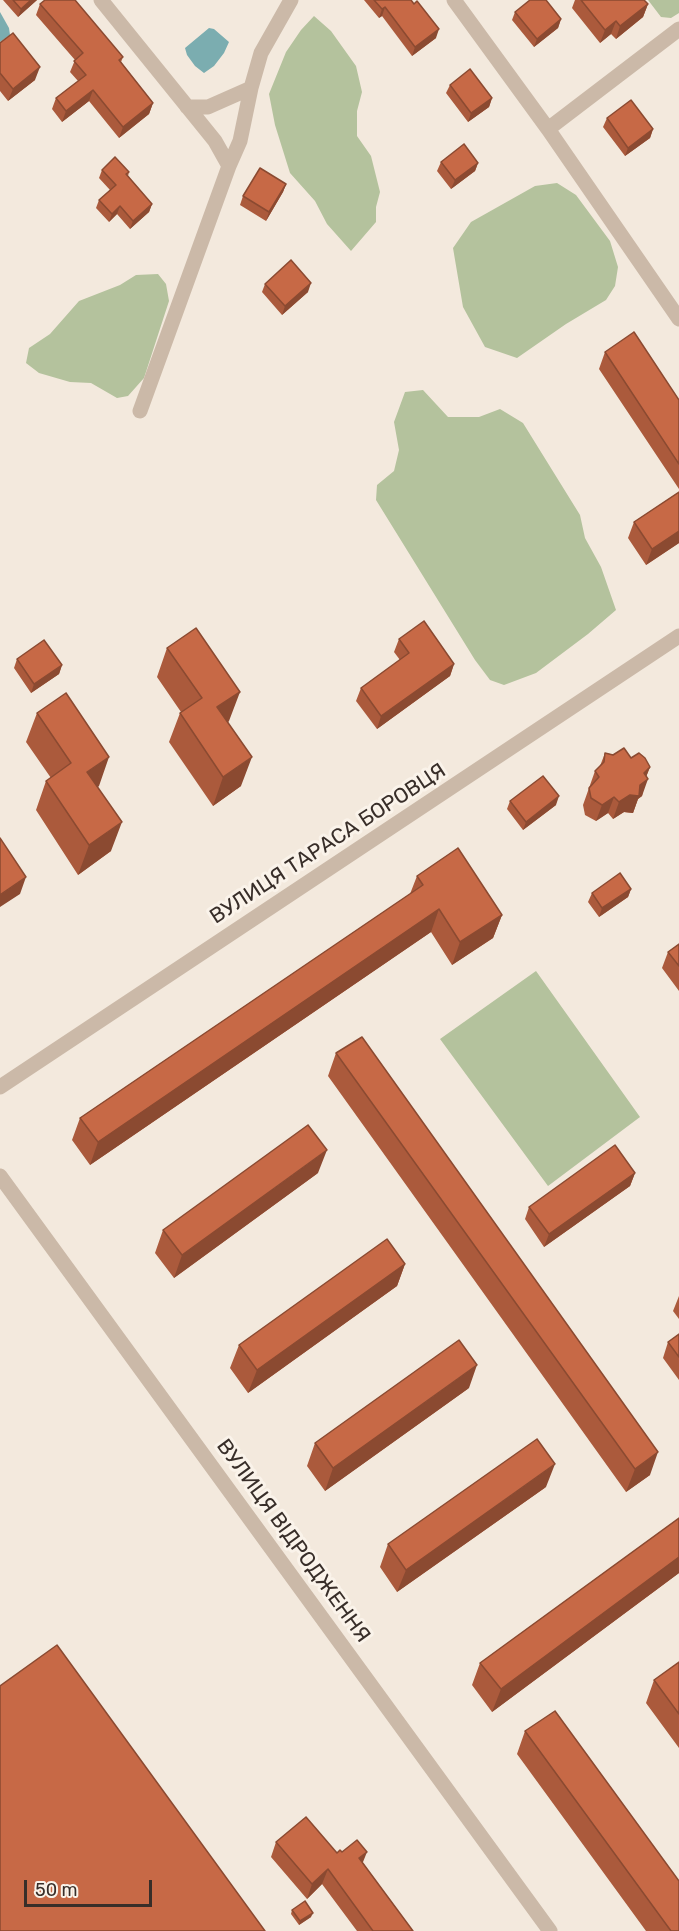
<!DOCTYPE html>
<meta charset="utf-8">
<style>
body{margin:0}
#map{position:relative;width:679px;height:1931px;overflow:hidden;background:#f3e9dd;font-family:Rubik,sans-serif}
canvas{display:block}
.scale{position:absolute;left:24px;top:1880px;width:128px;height:27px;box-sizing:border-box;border:3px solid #382e29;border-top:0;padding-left:8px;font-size:18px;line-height:21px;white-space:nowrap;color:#382e29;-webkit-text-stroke:4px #faf3ea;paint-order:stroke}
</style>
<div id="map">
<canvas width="679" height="1931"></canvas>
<div class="scale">50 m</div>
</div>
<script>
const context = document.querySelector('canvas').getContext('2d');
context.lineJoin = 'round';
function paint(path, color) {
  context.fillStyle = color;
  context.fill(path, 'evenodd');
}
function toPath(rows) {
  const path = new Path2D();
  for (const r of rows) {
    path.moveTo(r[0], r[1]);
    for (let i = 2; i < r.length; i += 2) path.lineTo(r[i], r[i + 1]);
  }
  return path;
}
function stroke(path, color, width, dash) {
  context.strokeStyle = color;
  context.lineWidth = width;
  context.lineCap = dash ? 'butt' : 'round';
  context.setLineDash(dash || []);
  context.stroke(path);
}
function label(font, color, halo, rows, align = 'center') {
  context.font = font + ' Rubik,sans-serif';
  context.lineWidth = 6;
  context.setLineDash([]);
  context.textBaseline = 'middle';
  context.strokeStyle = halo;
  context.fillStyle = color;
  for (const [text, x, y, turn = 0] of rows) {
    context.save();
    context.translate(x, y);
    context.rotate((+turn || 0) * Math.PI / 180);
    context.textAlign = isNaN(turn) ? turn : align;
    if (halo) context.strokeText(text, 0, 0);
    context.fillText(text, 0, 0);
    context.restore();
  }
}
paint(toPath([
 [648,0,679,0,679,13,671,18,661,17],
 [314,16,331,31,356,66,362,92,357,111,357,136,371,156,380,192,376,207,376,222,351,251,327,224,315,201,290,173,275,125,269,94,286,52,301,30],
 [557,183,576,195,610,241,618,267,615,286,606,300,566,324,517,358,485,347,463,307,453,248,471,222,535,186],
 [158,274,166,284,169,301,144,378,128,396,117,398,91,383,70,382,39,373,26,363,29,348,50,334,79,301,120,285,136,275],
 [423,390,448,417,479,417,500,409,523,423,580,515,585,538,601,567,616,610,588,634,536,673,504,685,490,680,475,660,376,500,377,485,394,471,399,450,394,422,405,392],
 [536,971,640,1117,548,1186,440,1039]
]), '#b4c29d');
paint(toPath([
 [0,12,9,28,10,35,0,42],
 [209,28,214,29,229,42,224,53,214,66,204,73,195,66,187,55,185,48]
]), '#7badb0');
stroke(toPath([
 [101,0,215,141,229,166],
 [454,0,548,129,679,319],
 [187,107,208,107,251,88],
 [548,129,679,29],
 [140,411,229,166,240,141,251,88,261,53,291,0],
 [0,1087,679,636]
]), '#cbb9a8', 15);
stroke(toPath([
 [0,1176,550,1931]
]), '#cbb9a8', 15);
paint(toPath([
 [3,0,37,0,18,17],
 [364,0,411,0,436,38,412,56,382,16,379,18],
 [575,0,644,0,648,4,643,17,616,39,611,34,600,43,572,8],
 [40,4,123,57,121,62,153,103,149,114,119,138,89,101,62,122,52,109,56,98,78,81,70,72,75,60,36,15],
 [515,12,561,19,558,28,534,47,512,20],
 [0,43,35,80,8,101,0,91],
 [450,85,492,98,489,107,468,122,446,93],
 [607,118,653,129,650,138,625,156,603,127],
 [441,162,478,163,475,171,451,189,437,171],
 [102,170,129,172,128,176,152,204,149,212,130,229,117,214,109,222,96,208,99,200,110,190,99,178],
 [286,184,283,192,266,221,240,205,243,196],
 [265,284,308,292,282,315,262,292],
 [605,352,679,400,679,489,599,369],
 [679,492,679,543,646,565,628,538,634,522],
 [399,639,454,664,450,676,377,729,356,701,361,688,400,660,394,652],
 [167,648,229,721,228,722,241,786,213,806,169,742,180,713,181,712,157,677],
 [17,659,62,665,59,674,31,693,14,668],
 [37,713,99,786,97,787,111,851,78,875,36,810,46,781,51,778,26,742],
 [605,753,631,758,650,767,646,777,642,796,638,799,633,813,624,812,613,819,608,813,596,821,585,815,583,805,595,771,600,766],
 [510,801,556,805,523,830,507,809],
 [417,876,502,915,493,938,452,965,431,932,90,1165,72,1140,80,1118,410,894],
 [631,889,628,897,599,917,588,902,592,893],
 [679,944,679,991,662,968,668,952],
 [336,1053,650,1475,626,1492,328,1076],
 [318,1173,174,1278,155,1253,163,1230],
 [635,1173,630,1186,544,1247,525,1219,529,1207],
 [405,1264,397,1286,248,1393,230,1368,239,1345],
 [679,1296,679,1319,673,1311],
 [679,1334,679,1380,663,1358,668,1342],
 [469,1388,325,1491,307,1466,315,1443],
 [546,1487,397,1592,380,1567,388,1544],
 [679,1518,679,1573,492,1712,472,1685,480,1663],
 [679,1662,679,1748,646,1703,654,1680],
 [525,1731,679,1931,646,1931,517,1754],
 [276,1842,337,1853,342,1852,363,1863,413,1931,357,1931,322,1884,307,1899,271,1857],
 [292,1910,311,1917,299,1925,291,1914]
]), '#ab5a3c');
paint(toPath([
 [31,0,37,0,18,17,21,9],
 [648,4,643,17,616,39,620,26],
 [385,7,382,16,379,18,382,9],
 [561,19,558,28,534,47,537,39],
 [616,21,611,34,600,43,605,30],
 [439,29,436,38,412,56,415,47],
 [40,67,35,80,8,101,13,89],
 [93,90,89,101,62,122,66,111],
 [492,98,489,107,468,122,471,113],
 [153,103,149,114,119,138,123,127],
 [653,129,650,138,625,156,628,148],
 [478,163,475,171,451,189,455,180],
 [286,184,283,192,266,221,269,212],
 [152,204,149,212,130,229,133,221],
 [120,206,117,214,109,222,112,214],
 [311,283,308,292,282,315,285,306],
 [679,531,679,543,646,565,652,549],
 [454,664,450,676,377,729,381,716],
 [62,665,59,674,31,693,34,684],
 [240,692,229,721,207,737,217,707],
 [109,757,99,786,77,801,87,772],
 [252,757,241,786,213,806,223,777],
 [650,767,644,782,648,779,642,796,638,799,633,813,624,812,613,819,619,802,644,773],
 [559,796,556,805,523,830,526,822],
 [614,797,608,813,596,821,602,805],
 [122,822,111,851,78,875,89,845],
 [26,877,20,894,0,907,0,895],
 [631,889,628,897,599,917,602,908],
 [439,909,431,932,90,1165,98,1142],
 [502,915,493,938,452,965,460,942],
 [327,1150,318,1173,174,1278,182,1255],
 [635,1173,630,1186,544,1247,549,1234],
 [405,1264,397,1286,248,1393,257,1370],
 [477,1365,469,1388,325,1491,333,1468],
 [658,1452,650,1475,626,1492,635,1469],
 [555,1464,546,1487,397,1592,406,1570],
 [679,1557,679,1573,492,1712,501,1689],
 [367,1852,361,1867,359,1858],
 [328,1869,322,1884,307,1899,312,1884],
 [313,1913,311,1917,299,1925,300,1921]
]), '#8b4a31');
const building = toPath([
 [13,0,31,0,21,9,13,0],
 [45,0,75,0,123,57,119,60,153,103,123,127,93,90,66,111,56,98,86,75,74,61,83,53,40,4,45,0],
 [374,0,411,0,414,4,417,1,439,29,415,47,385,7,382,9,374,0],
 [530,0,546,0,561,19,537,39,515,12,530,0],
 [581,0,644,0,648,4,620,26,616,21,605,30,581,0],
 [13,33,40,67,13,89,0,73,0,43,13,33],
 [470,69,492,98,471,113,450,85,470,69],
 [631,100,653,129,628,148,607,118,631,100],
 [464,144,478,163,455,180,441,162,464,144],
 [115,157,129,172,126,174,152,204,133,221,120,206,112,214,99,200,116,185,102,170,115,157],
 [260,168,286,184,269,212,243,196,260,168],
 [291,260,311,283,285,306,265,284,291,260],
 [634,332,679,400,679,464,605,352,634,332],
 [679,492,679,531,652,549,634,522,679,492],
 [424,621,454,664,381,716,361,688,409,653,399,639,424,621],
 [196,628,240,692,217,707,252,757,223,777,180,713,202,698,167,648,196,628],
 [44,640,62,665,34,684,17,659,44,640],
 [66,693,109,757,87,772,122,822,89,845,46,781,71,763,37,713,66,693],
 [624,748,631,758,639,753,645,758,650,767,644,773,648,779,640,785,639,796,630,795,619,802,614,797,602,805,591,798,589,788,599,777,595,771,604,762,605,753,613,755,624,748],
 [543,776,559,796,526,822,510,801,543,776],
 [0,838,26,877,0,895,0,838],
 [458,848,502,915,460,942,439,909,98,1142,80,1118,423,885,417,876,458,848],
 [620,873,631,889,602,908,592,893,620,873],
 [679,944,679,966,668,952,679,944],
 [362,1037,658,1452,635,1469,336,1053,362,1037],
 [308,1125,327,1150,182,1255,163,1230,308,1125],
 [615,1145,635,1173,549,1234,529,1207,615,1145],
 [387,1239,405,1264,257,1370,239,1345,387,1239],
 [679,1334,679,1357,668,1342,679,1334],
 [459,1340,477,1365,333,1468,315,1443,459,1340],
 [537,1439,555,1464,406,1570,388,1544,537,1439],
 [679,1518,679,1557,501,1689,480,1663,679,1518],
 [57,1645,265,1931,0,1931,0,1686,57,1645],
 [679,1662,679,1714,654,1680,679,1662],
 [555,1711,679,1881,679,1931,671,1931,525,1731,555,1711],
 [306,1817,337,1853,340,1850,342,1852,357,1840,367,1852,359,1858,413,1931,373,1931,328,1869,312,1884,276,1842,306,1817],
 [305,1901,313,1913,300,1921,292,1910,305,1901]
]);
paint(building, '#c76946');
stroke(building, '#8b4a31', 1.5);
label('21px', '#382e29', '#faf3ea', [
 ["ВУЛИЦЯ ТАРАСА БОРОВЦЯ",328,844,-33],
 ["ВУЛИЦЯ ВІДРОДЖЕННЯ",293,1541,54]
]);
</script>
